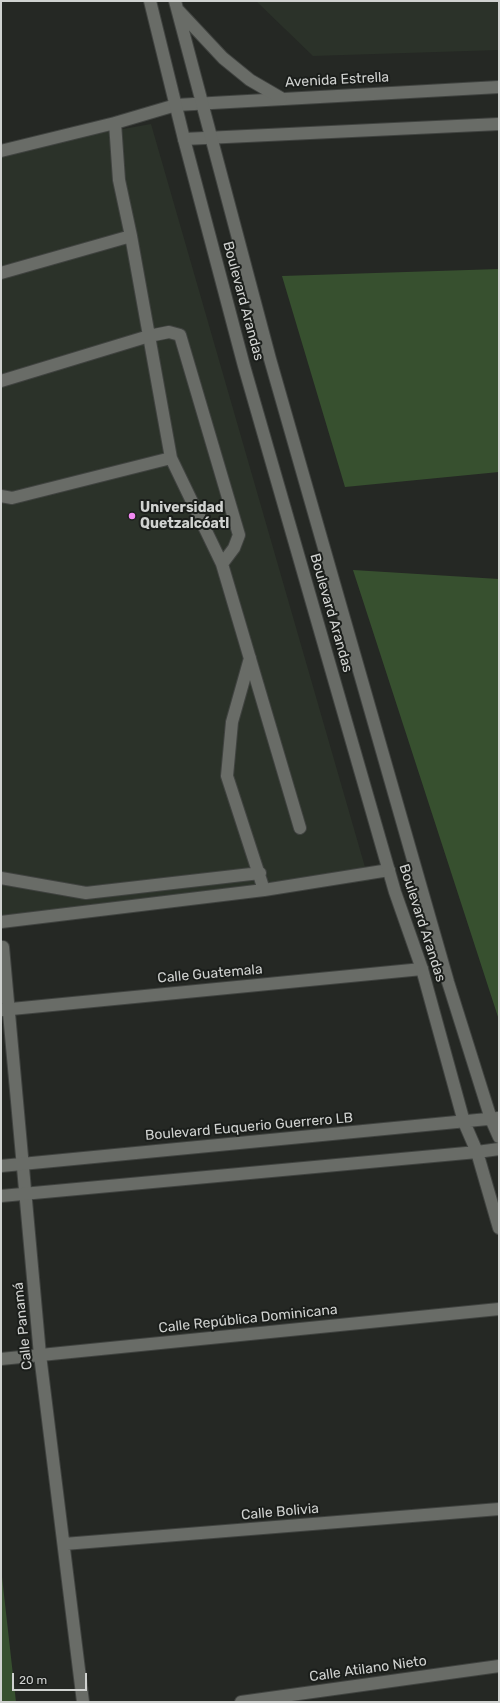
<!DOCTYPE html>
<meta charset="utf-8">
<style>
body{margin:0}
#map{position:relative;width:500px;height:1703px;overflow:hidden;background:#252824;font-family:Rubik,sans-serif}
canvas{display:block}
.frame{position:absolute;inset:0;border:2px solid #d0d2d0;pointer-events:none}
.scale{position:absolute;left:12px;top:1673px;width:75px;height:18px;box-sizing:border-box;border:2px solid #d0d2d0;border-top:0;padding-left:5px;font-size:12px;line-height:14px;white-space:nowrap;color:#d0d2d0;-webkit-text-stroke:3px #1b1e1b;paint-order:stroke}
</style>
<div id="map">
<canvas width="500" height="1703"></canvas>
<div class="frame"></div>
<div class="scale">20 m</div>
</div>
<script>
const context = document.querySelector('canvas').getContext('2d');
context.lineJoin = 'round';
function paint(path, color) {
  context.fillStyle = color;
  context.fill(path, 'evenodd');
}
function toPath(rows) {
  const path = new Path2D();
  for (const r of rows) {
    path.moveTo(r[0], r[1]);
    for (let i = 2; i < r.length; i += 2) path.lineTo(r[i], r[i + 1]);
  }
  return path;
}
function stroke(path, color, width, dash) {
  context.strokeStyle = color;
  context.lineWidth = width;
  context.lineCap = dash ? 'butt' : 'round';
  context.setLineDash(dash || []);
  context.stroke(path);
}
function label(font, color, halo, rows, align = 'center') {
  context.font = font + ' Rubik,sans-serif';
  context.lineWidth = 4;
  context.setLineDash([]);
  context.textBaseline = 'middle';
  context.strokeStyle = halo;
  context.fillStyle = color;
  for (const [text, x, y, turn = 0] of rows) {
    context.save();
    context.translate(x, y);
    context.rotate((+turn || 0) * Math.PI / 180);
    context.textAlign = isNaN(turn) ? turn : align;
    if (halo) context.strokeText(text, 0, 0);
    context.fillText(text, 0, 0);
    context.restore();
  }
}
paint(toPath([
 [256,1,499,1,499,50,313,56],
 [151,124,369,881,1,917,1,151]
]), '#2b3229');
paint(toPath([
 [499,269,499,472,345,487,282,276],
 [353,570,499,579,499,1020],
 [1,1568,16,1702,1,1702]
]), '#37502f');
const lane = toPath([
 [1,151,115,123],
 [1,273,131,236],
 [1,381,149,336,169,332,180,335,239,535,234,548,222,564],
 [171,458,222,564,300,828],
 [1,496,12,498,171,458,131,236,119,180,115,123,176,105],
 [250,658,232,722,227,776,264,890,389,870],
 [1,878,86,893,260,873],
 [1,922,264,890]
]);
const street = toPath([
 [176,105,499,87],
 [184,139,499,124],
 [3,947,40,1355,83,1702],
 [1,1010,422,969],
 [1,1359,499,1309],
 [64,1544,499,1509],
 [241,1702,499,1666]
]);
const secondary = toPath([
 [150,1,184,139,244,366,395,892,422,969,464,1122,477,1152,499,1228],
 [175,1,270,359,448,982,491,1119,499,1137],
 [179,11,223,58,250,80,281,98],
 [1,1166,498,1118],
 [1,1196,477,1152,499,1149]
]);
stroke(lane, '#404340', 14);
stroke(street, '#404340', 14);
stroke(secondary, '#404340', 14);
stroke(lane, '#696c67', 12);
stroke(street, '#696c67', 12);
stroke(secondary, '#696c67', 12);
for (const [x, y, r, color] of [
 [132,516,4,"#f38af2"]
]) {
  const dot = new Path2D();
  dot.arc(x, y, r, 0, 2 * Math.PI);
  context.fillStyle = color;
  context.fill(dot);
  stroke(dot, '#1b1e1b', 1.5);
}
label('14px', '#d0d2d0', '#1b1e1b', [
 ["Avenida Estrella",337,80,-3],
 ["Boulevard Arandas",243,301,75],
 ["Boulevard Arandas",331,613,74],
 ["Boulevard Arandas",422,923,72],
 ["Calle Guatemala",210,974,-5],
 ["Boulevard Euquerio Guerrero LB",249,1127,-5],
 ["Calle República Dominicana",248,1319,-6],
 ["Calle Panamá",23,1326,-96],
 ["Calle Bolivia",280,1512,-5],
 ["Calle Atilano Nieto",368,1669,-8]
]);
label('bold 14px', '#d0d2d0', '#1b1e1b', [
 ["Universidad",140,508],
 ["Quetzalcóatl",140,524]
], 'left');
</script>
